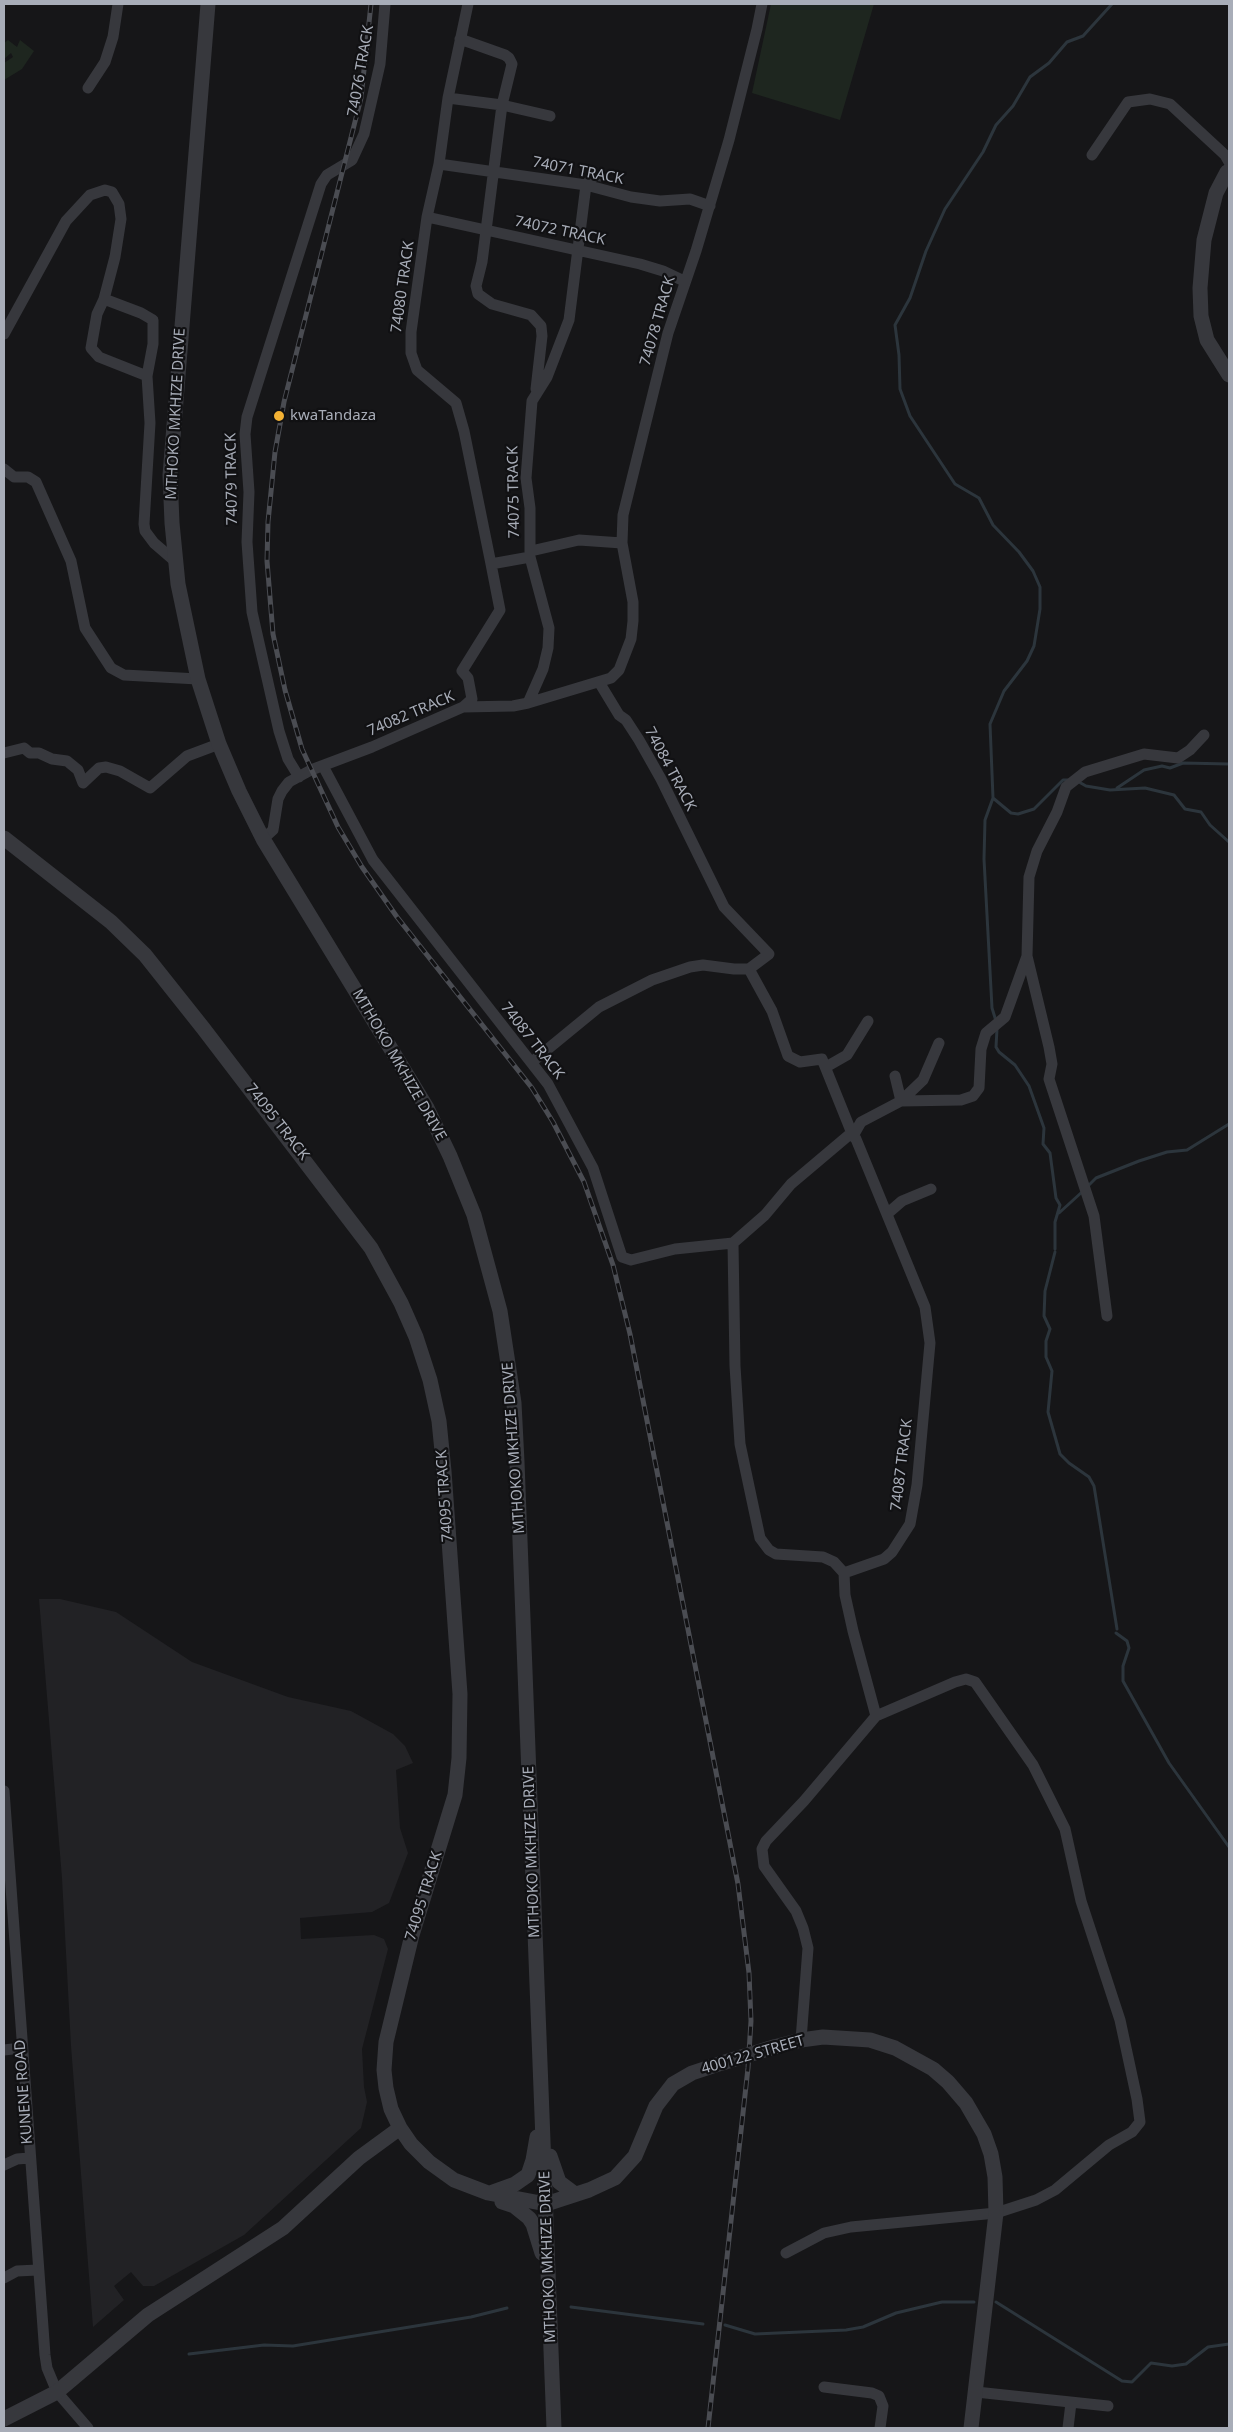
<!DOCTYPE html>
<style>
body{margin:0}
#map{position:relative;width:1233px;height:2432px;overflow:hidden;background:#161618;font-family:"Noto Sans",sans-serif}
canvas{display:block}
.frame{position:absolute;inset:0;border:5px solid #a8adb8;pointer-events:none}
</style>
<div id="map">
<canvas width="1233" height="2432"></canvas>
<div class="frame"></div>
</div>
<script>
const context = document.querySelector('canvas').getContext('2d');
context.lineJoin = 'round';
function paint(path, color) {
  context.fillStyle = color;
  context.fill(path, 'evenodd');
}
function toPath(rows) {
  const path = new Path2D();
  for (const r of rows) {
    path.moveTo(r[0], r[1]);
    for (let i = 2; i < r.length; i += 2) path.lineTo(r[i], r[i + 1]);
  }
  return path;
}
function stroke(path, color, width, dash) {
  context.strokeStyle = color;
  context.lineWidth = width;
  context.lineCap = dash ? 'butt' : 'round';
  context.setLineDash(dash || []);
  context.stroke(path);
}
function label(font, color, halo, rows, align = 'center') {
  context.font = font + ' "Noto Sans",sans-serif';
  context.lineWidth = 4.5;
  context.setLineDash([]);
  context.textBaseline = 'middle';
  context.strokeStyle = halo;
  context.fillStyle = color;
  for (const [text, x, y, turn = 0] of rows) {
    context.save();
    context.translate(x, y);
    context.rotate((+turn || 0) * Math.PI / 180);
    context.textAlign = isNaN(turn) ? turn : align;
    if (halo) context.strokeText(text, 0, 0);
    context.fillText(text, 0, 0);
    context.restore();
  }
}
paint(toPath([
 [39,1599,60,1599,116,1612,192,1662,288,1697,351,1711,393,1734,405,1746,413,1763,396,1770,400,1828,408,1853,389,1903,372,1912,300,1918,301,1939,374,1935,384,1939,388,1949,362,2049,364,2087,367,2102,361,2128,244,2235,154,2286,143,2286,131,2272,114,2286,124,2300,93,2327,71,2046,62,1878]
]), '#222225');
paint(toPath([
 [771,4,874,4,840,120,752,93],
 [8,40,17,47,20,40,34,51,22,69,4,80,4,63,13,57,11,53,4,59,4,43]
]), '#1e261f');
stroke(toPath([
 [1079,782,1086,786,1110,790,1145,788,1174,795,1185,809,1201,812,1210,825,1229,842],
 [1117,788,1144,770,1162,766,1170,768,1183,763,1229,764],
 [993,798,1011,813,1018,814,1034,809,1063,780,1068,780],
 [996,1021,992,1008,984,859,985,820,993,798,990,724,1004,691,1027,661,1034,646,1040,609,1040,587,1033,571,1019,552,993,525,979,498,955,484,910,416,900,389,899,355,895,325,910,298,926,251,945,209,983,152,996,125,1013,106,1030,77,1049,63,1067,42,1083,36,1112,4],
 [997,1029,996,1047,999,1052,1015,1065,1029,1086,1044,1128,1043,1144,1050,1153,1056,1198,1060,1205,1055,1222,1055,1249],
 [1088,1186,1096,1178,1139,1161,1167,1152,1187,1150,1229,1124],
 [1059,1213,1082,1192],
 [1055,1252,1045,1291,1044,1316,1050,1329,1046,1341,1046,1357,1052,1371,1048,1412,1060,1454,1069,1463,1089,1477,1094,1486,1117,1629],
 [1116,1633,1127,1641,1129,1648,1123,1666,1123,1681,1169,1763,1229,1847],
 [996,2302,1122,2381,1132,2382,1151,2363,1172,2366,1186,2364,1208,2347,1229,2344],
 [571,2307,703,2324],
 [725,2325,755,2334,846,2330,863,2327,896,2313,942,2302,974,2302],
 [189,2354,264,2345,293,2346,471,2317,507,2308]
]), '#2c353c', 3);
stroke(toPath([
 [468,4,448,98,439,164,427,217,411,332,411,353,417,370,456,403,464,431,491,564],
 [460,39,505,55,509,58,512,64,502,105,482,262,476,286,478,294,492,304,531,315,541,326,542,336,536,389],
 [88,88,105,62,113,37,118,4],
 [448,98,502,105,550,116],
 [1092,155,1128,102,1150,99,1170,104,1225,155,1229,162],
 [439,164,586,185,631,197,660,201,690,199,710,206],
 [427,217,640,264,663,271,684,281],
 [104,299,141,313,153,320,153,344,147,376],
 [4,334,66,221,90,195,105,190,112,192,119,204,121,219,115,257,104,299,97,314,91,348,99,357,147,376,150,423,144,524,145,531,154,543,176,562],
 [4,469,14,477,28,477,36,482,71,561,85,628,111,668,124,675,198,679],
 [531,551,579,540,622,543],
 [599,682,619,715,626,720,639,740,661,779,724,907,769,954,749,969,772,1011,788,1056,800,1062,822,1059,853,1136],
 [528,703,543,669,548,648,549,628,530,557,530,508,526,478,532,401,547,377,569,320,586,185,595,175,602,176],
 [463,707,472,699,468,678,462,671,500,610,491,564,530,557],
 [4,753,24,748,30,753,39,753,52,759,67,761,78,770,83,783,99,768,106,767,120,771,150,788,187,756,219,744],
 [323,766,373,860,548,1084,593,1168,622,1257,631,1260,675,1249,733,1243],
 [299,777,288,759,279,731,252,612,247,542,249,492,245,434,247,417,321,184,327,175,352,160,364,134,380,64,385,4],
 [263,839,273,830,278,799,282,791,289,782,311,770,372,747,463,707,513,706,528,703,611,678,619,670,631,639,633,621,633,602,622,543,623,515,668,333,696,251,729,140,757,29,762,4],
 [532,1062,599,1007,652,980,690,967,703,965,734,969,749,969],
 [826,1067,847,1055,868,1021],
 [895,1076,901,1101],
 [901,1101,923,1080,939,1043],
 [849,1135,853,1136,856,1139,925,1307,930,1343,917,1485,910,1524,892,1552,884,1559,844,1573,834,1562,823,1557,776,1554,769,1550,760,1538,740,1444,735,1366,733,1243,765,1215,791,1184,849,1135],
 [853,1136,861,1122,901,1101,961,1100,973,1096,979,1088,981,1049,986,1033,1005,1017,1027,956],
 [887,1214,902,1201,931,1189],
 [1107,1316,1094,1216,1049,1079,1052,1064,1049,1047,1027,956,1029,877,1037,851,1057,812,1066,787,1085,772,1144,754,1178,758,1190,750,1204,735],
 [844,1573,845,1595,853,1631,876,1716],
 [4,1791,45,2355,47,2368,57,2392,88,2428],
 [4,2050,21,2048],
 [4,2165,17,2159,29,2158],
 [786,2253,824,2233,851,2227,996,2213,1036,2200,1055,2190,1109,2145,1132,2132,1140,2122,1137,2099,1120,2020,1081,1901,1065,1829,1033,1765,975,1682,966,1679,955,1682,876,1716,804,1801,766,1841,762,1849,764,1866,796,1911,803,1928,808,1948,801,2040],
 [4,2278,17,2271,38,2270],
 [824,2387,872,2393,879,2396,883,2406,880,2428],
 [976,2392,1108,2406],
 [1068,2428,1071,2403]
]), '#37383d', 11);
stroke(toPath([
 [208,4,170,475,172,523,178,584,198,679,219,744,239,791,263,839,427,1108,450,1156,474,1215,500,1311,514,1403,517,1462,554,2428],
 [1227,172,1216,193,1204,240,1200,288,1201,316,1207,340,1229,375],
 [4,838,111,922,145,955,203,1028,371,1248,401,1303,416,1337,430,1380,439,1421,444,1471,460,1694,459,1758,455,1795,412,1935,386,2042,384,2070,386,2088,391,2109,400,2128,411,2144,429,2162,454,2180,488,2193,546,2204,589,2190,615,2178,635,2156,656,2106,673,2084,692,2073,722,2063],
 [774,2047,801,2040,823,2037,870,2040,895,2048,933,2069,948,2082,966,2103,984,2134,991,2154,995,2177,996,2213,971,2428],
 [550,2156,559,2182,575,2194],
 [490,2193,515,2184,528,2175,533,2160,537,2137],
 [502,2202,514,2206,529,2218,533,2224,542,2253],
 [4,2419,57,2392,148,2315,283,2228,359,2158,400,2128]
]), '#37383d', 15);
const rail = toPath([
 [371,4,361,98,284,402,275,452,268,522,267,561,273,634,285,690,302,749,338,827,362,867,397,917,532,1088,553,1122,584,1182,613,1265,630,1334,738,1884,749,1973,751,2021,748,2068,708,2428]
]);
stroke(rail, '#4a4c52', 5);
stroke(rail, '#111113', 3, [9]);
stroke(toPath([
 [722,2063,774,2047]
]), '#37383d', 15);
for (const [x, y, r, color] of [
 [279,416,6,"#f2b134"]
]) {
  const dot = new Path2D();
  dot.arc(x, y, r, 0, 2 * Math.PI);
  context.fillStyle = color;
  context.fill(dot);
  stroke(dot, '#111113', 2);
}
label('15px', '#a8adb8', '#111113', [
 ["74076 TRACK",361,71,-80],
 ["74071 TRACK",578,171,11],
 ["74072 TRACK",560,231,12],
 ["74080 TRACK",403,287,-82],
 ["74078 TRACK",658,321,-74],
 ["MTHOKO MKHIZE DRIVE",176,414,-87],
 ["74079 TRACK",232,479,-91],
 ["74075 TRACK",514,492,-91],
 ["74082 TRACK",411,714,-23],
 ["74084 TRACK",670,769,62],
 ["74087 TRACK",532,1041,52],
 ["MTHOKO MKHIZE DRIVE",399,1065,60],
 ["74095 TRACK",277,1122,52],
 ["MTHOKO MKHIZE DRIVE",514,1448,-94],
 ["74087 TRACK",902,1465,-83],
 ["74095 TRACK",445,1496,-94],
 ["MTHOKO MKHIZE DRIVE",532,1852,-92],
 ["74095 TRACK",424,1896,-73],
 ["400122 STREET",753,2055,-16],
 ["KUNENE ROAD",24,2092,-94],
 ["MTHOKO MKHIZE DRIVE",548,2257,-92]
]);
label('15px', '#a8adb8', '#111113', [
 ["kwaTandaza",290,416]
], 'left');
</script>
